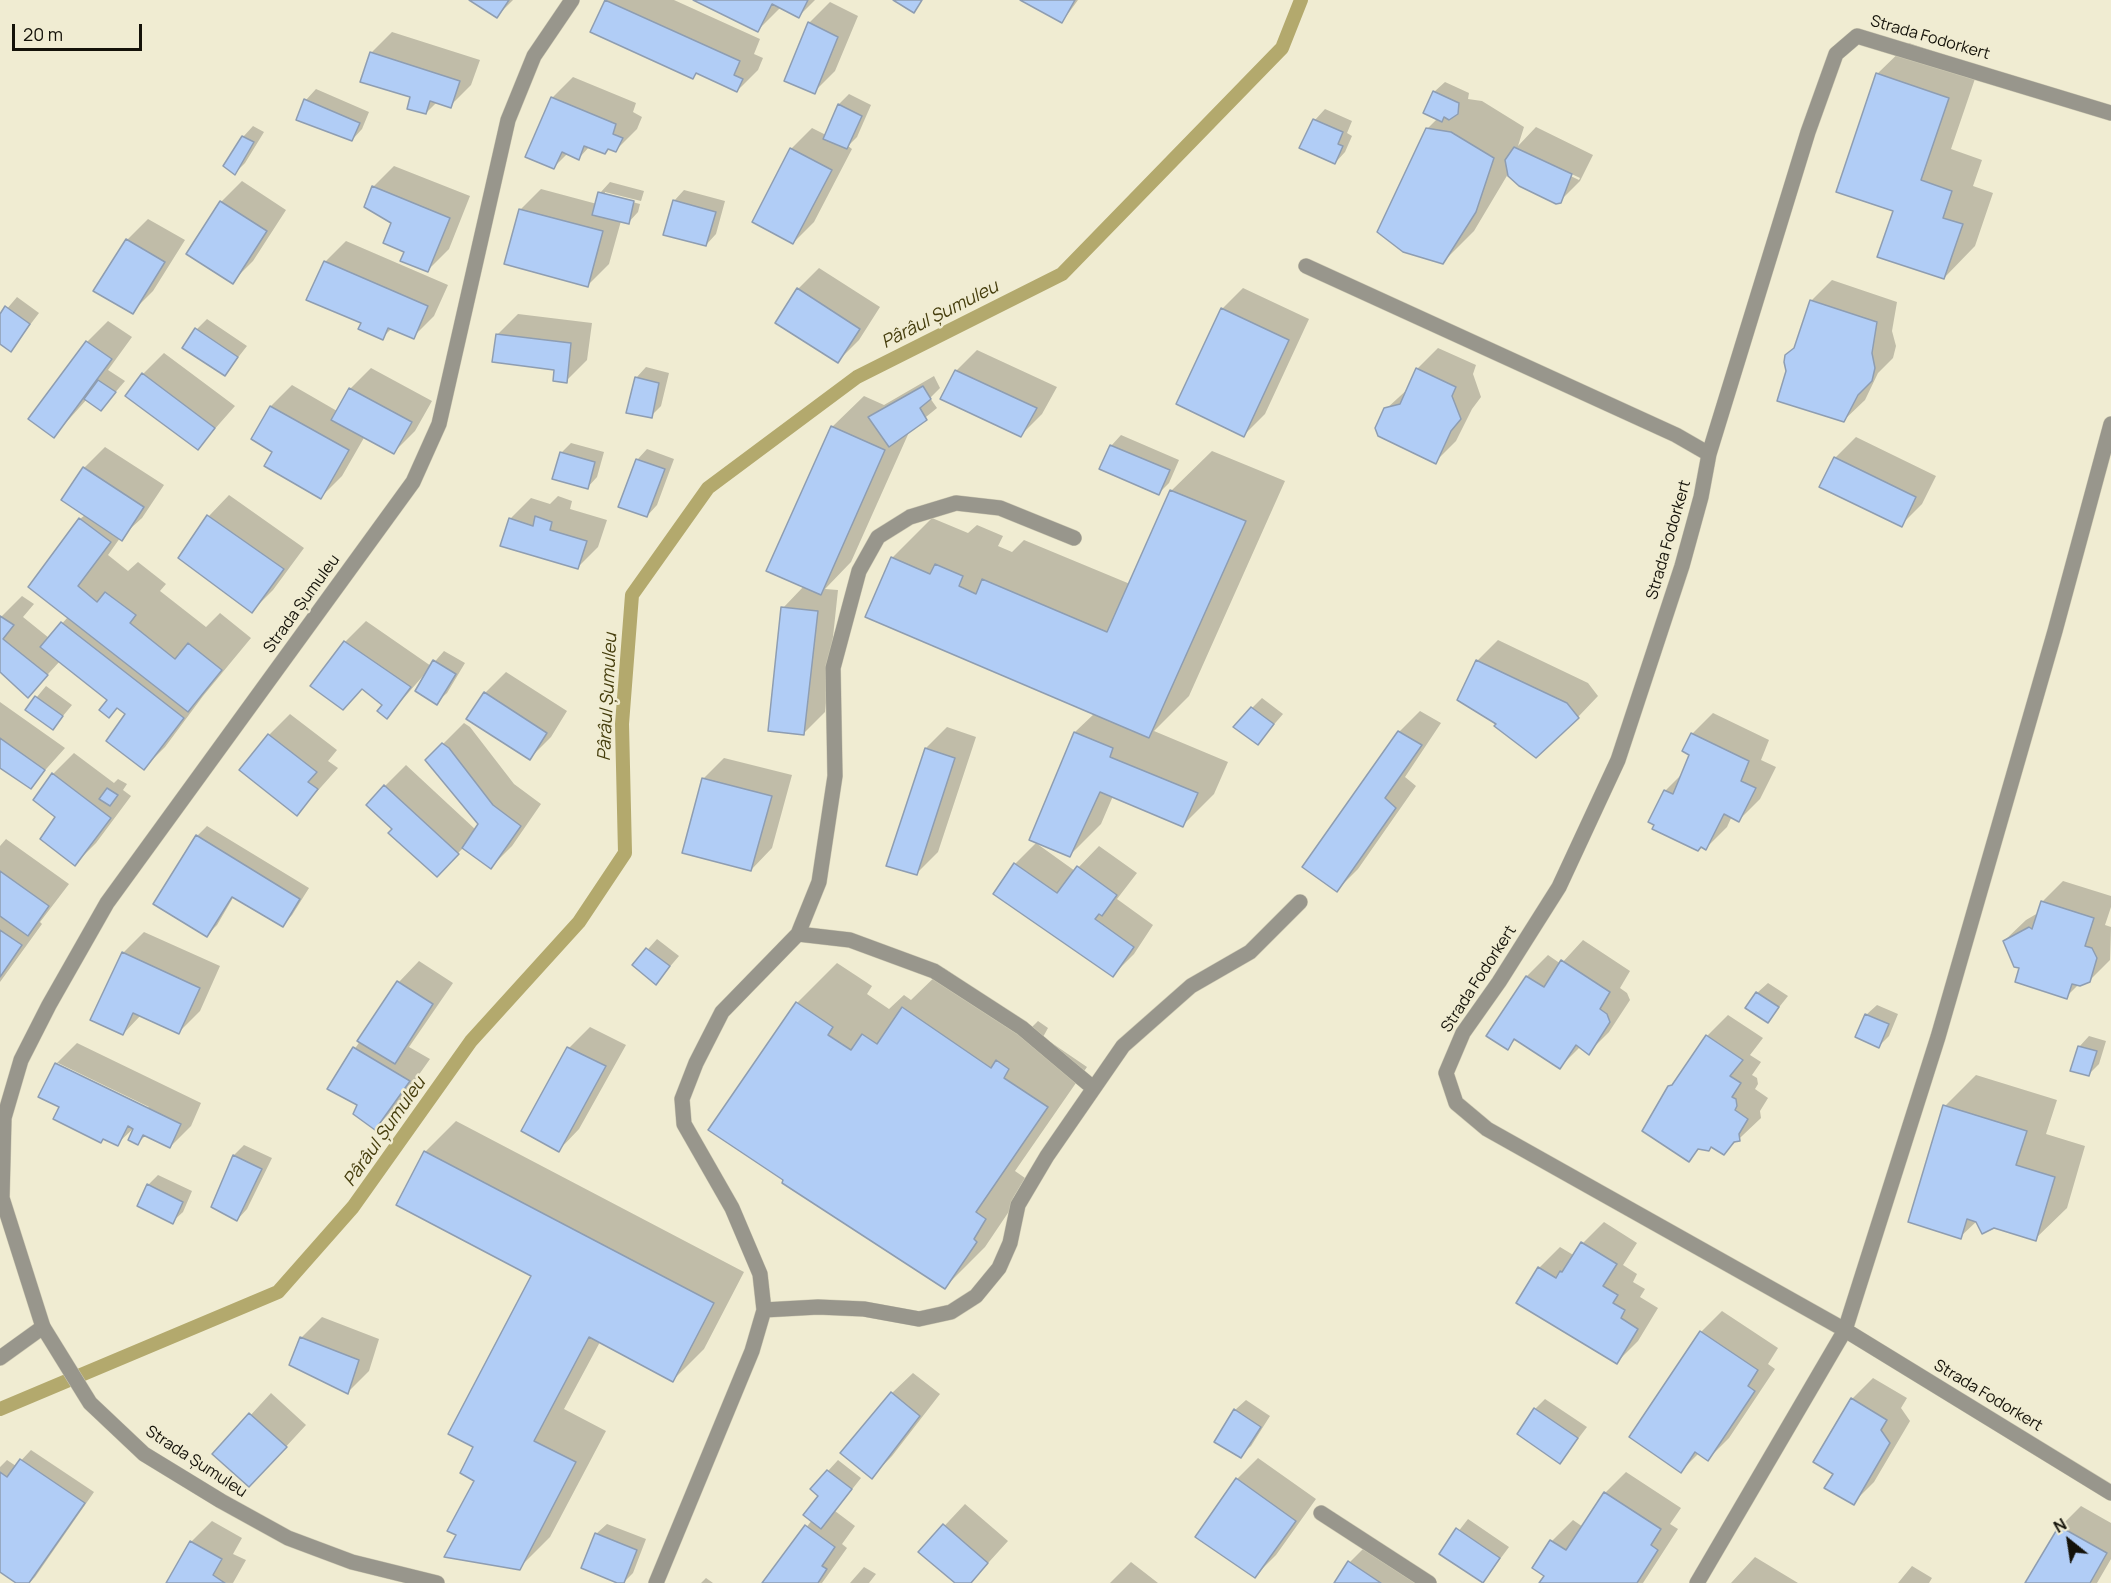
<!DOCTYPE html>
<meta charset="utf-8">
<style>
body{margin:0}
#map{position:relative;width:2111px;height:1583px;overflow:hidden;background:#f0ecd2;font-family:Manrope,sans-serif}
canvas{display:block}
.north{position:absolute;left:2039px;top:1511px;width:60px;height:60px;-webkit-text-stroke:4px #f0ecd2;paint-order:stroke;rotate:330deg;font-size:16px;font-weight:700;line-height:24px;text-align:center;color:#141209}
.north::after{content:'';display:block;margin:auto;width:21px;height:27px;background:#141209;clip-path:polygon(50% 0,100% 100%,50% 72%,0 100%)}
.scale{position:absolute;left:12px;top:24px;width:130px;height:27px;box-sizing:border-box;border:3px solid #141209;border-top:0;padding-left:8px;font-size:18px;line-height:21px;white-space:nowrap;color:#141209;-webkit-text-stroke:4px #f0ecd2;paint-order:stroke}
</style>
<div id="map">
<canvas width="2111" height="1583"></canvas>
<div class="north">N</div>
<div class="scale">20 m</div>
</div>
<script>
const context = document.querySelector('canvas').getContext('2d');
context.lineJoin = 'round';
function paint(path, color) {
  context.fillStyle = color;
  context.fill(path, 'evenodd');
}
function toPath(rows) {
  const path = new Path2D();
  for (const r of rows) {
    path.moveTo(r[0], r[1]);
    for (let i = 2; i < r.length; i += 2) path.lineTo(r[i], r[i + 1]);
  }
  return path;
}
function stroke(path, color, width, dash) {
  context.strokeStyle = color;
  context.lineWidth = width;
  context.lineCap = dash ? 'butt' : 'round';
  context.setLineDash(dash || []);
  context.stroke(path);
}
function label(font, color, halo, rows, align = 'center') {
  context.font = font + ' Manrope,sans-serif';
  context.lineWidth = 5;
  context.setLineDash([]);
  context.textBaseline = 'middle';
  context.strokeStyle = halo;
  context.fillStyle = color;
  for (const [text, x, y, turn = 0] of rows) {
    context.save();
    context.translate(x, y);
    context.rotate((+turn || 0) * Math.PI / 180);
    context.textAlign = isNaN(turn) ? turn : align;
    if (halo) context.strokeText(text, 0, 0);
    context.fillText(text, 0, 0);
    context.restore();
  }
}
paint(toPath([
 [470,0,513,0,497,16],
 [607,0,674,0,760,39,754,54,763,58,758,70,737,91,698,72,693,78,592,31],
 [697,0,815,0,799,16,781,7,758,30],
 [1023,0,1078,0,1062,22],
 [830,2,858,16,835,71,814,92,809,23],
 [392,32,480,60,471,85,450,106,437,102,426,113,371,53],
 [1909,43,1979,67,1951,149,1982,160,1973,186,1993,193,1975,246,1944,278,1894,210,1877,74],
 [573,77,636,103,633,112,642,117,637,129,616,150,610,148,605,152,590,146,579,158,568,153,554,167,552,98],
 [1445,82,1469,93,1468,99,1482,101,1524,127,1518,146,1536,127,1593,155,1580,181,1559,202,1508,174,1474,231,1443,262,1428,128,1438,118,1434,92],
 [1525,152,1580,178,1579,180,1531,157],
 [316,89,369,112,362,129,352,140,298,119,306,100],
 [849,94,871,105,857,137,848,146,852,149,814,222,793,243,791,149,812,128,826,135,839,104],
 [1325,109,1352,121,1347,133,1352,136,1345,152,1335,163,1301,148,1315,120],
 [253,126,264,132,245,163,235,173,243,137],
 [394,166,470,196,449,249,428,270,406,251,373,187],
 [242,181,286,210,253,261,232,282,221,202],
 [610,182,644,191,641,201,605,192,605,195,640,204,638,212,628,223,621,221,609,264,588,285,520,210,541,189,597,204,600,193],
 [684,190,725,201,716,234,706,245,674,201],
 [148,219,185,240,153,291,132,312,127,240],
 [346,241,448,285,434,316,413,337,392,328,382,338,363,322,325,262],
 [819,268,880,307,859,340,838,361,798,289],
 [1832,280,1897,302,1892,331,1896,346,1893,358,1878,373,1865,400,1843,421,1796,347,1811,301],
 [1243,288,1309,319,1265,414,1244,435,1222,309],
 [17,297,39,313,11,350,0,342,0,317],
 [518,314,592,323,587,360,566,381,556,369,497,335],
 [207,319,247,346,225,374,197,329],
 [108,321,132,337,108,370,125,381,101,409,87,399,54,436,87,342],
 [1438,348,1476,365,1473,374,1481,397,1472,409,1456,441,1435,462,1386,409,1410,387,1417,369],
 [977,350,1057,387,1042,414,1021,435,942,398,956,371],
 [164,353,235,406,198,448,143,374],
 [646,367,669,373,661,406,651,416,636,378],
 [371,368,432,401,415,431,394,452,365,436,342,476,321,497,274,451,253,439,271,406,292,385,337,411,350,389],
 [934,376,940,388,930,398,937,408,910,430,851,562,825,589,838,590,825,712,804,733,783,608,804,586,832,427,864,396,884,405],
 [1121,435,1179,460,1169,483,1159,493,1111,446],
 [1856,437,1936,476,1922,504,1901,525,1835,458],
 [571,443,604,452,597,477,587,488,561,453],
 [105,447,164,485,142,518,120,538,108,555,128,571,138,562,166,584,160,591,206,627,220,613,251,638,203,696,165,747,144,768,127,714,60,661,28,696,0,670,0,618,22,596,34,604,23,617,49,638,68,617,80,519,85,515,63,500,84,468],
 [647,449,674,459,657,505,647,516,637,460],
 [1212,451,1285,481,1189,696,1154,731,1228,762,1214,794,1183,825,1113,796,1101,824,1070,855,1031,839,1075,732,1095,713,892,558,932,518,968,533,977,525,1003,536,998,546,1012,552,1024,540,1130,584,1171,491],
 [229,495,304,548,273,590,252,611,209,516],
 [558,496,572,501,570,509,607,520,598,547,577,568,510,519,531,498,550,504],
 [366,621,431,666,444,651,465,663,447,693,436,703,423,676,387,717,384,704,363,688,312,686,345,642],
 [1498,640,1588,683,1598,696,1578,717,1498,724,1477,661],
 [506,672,567,711,551,737,530,758,485,693],
 [46,686,72,705,53,728,27,709],
 [1262,698,1283,714,1258,743,1252,708],
 [0,702,65,748,30,787,0,766],
 [1420,711,1441,723,1405,777,1416,786,1358,869,1337,890,1304,867,1399,732],
 [1713,713,1769,740,1761,760,1776,767,1760,799,1739,820,1732,816,1727,827,1706,848,1665,791,1683,773,1691,754,1692,734],
 [290,714,337,750,328,761,338,768,297,814,269,735],
 [464,723,470,727,514,784,541,804,512,846,491,867,464,847,437,875,394,829,385,786,406,765,476,830,480,824,427,760],
 [947,727,976,737,938,852,917,873,888,865,926,748],
 [74,753,114,783,118,779,127,784,123,790,131,796,96,843,75,864,58,817,53,774],
 [724,758,792,775,772,848,751,870,703,779],
 [207,826,309,888,292,915,282,926,234,896,217,925,207,935,197,836],
 [6,839,69,884,40,922,42,924,0,982,0,846],
 [1036,843,1075,871,1099,846,1137,873,1117,899,1153,925,1134,954,1113,975,1015,864],
 [2063,881,2111,896,2111,907,2105,925,2111,927,2110,960,2089,981,2079,984,2066,997,2020,967,2004,941,2026,920,2038,913,2042,902],
 [144,932,220,966,200,1011,179,1032,141,1015,123,1034,123,953],
 [657,939,679,956,656,983,634,965],
 [1583,940,1630,971,1620,988,1627,993,1630,1000,1609,1032,1588,1053,1580,1047,1560,1067,1516,1039,1507,1048,1489,1035,1527,976,1548,955,1561,964],
 [419,961,453,983,409,1047,430,1059,396,1107,375,1128,359,1104,329,1088,399,982],
 [837,963,872,986,867,994,889,1009,904,995,911,1000,944,968,1031,1028,1038,1021,1048,1028,1043,1037,1087,1067,1015,1171,1025,1178,1013,1198,1016,1201,985,1247,945,1287,797,1003],
 [1768,983,1788,996,1768,1021,1757,993],
 [1877,1005,1898,1014,1889,1036,1879,1046,1866,1015],
 [1728,1015,1763,1038,1750,1055,1761,1062,1752,1075,1757,1078,1758,1084,1755,1089,1768,1098,1760,1111,1761,1118,1724,1153,1712,1145,1700,1148,1688,1160,1670,1087,1707,1036],
 [590,1027,626,1045,579,1129,559,1150,523,1130,569,1048],
 [2089,1036,2106,1041,2099,1064,2089,1074,2079,1047],
 [77,1043,201,1103,191,1126,170,1147,146,1135,138,1143,137,1125,117,1144,104,1138,101,1141,61,1106,56,1064],
 [58,1063,149,1107,147,1109,56,1066],
 [1976,1075,2057,1100,2046,1134,2085,1146,2067,1208,2035,1239,1977,1221,1960,1237,1945,1106],
 [456,1121,744,1272,704,1349,673,1380,600,1342,564,1409,606,1431,550,1537,519,1568,458,1535,476,1480,476,1447,533,1276,425,1152],
 [244,1145,272,1158,247,1209,237,1220,213,1207,234,1155],
 [158,1175,192,1191,183,1212,172,1222,148,1185],
 [1604,1222,1637,1243,1623,1265,1637,1274,1633,1282,1645,1289,1640,1297,1658,1308,1638,1341,1617,1362,1539,1268,1560,1247,1575,1256,1583,1243],
 [1722,1311,1778,1348,1768,1364,1775,1369,1729,1438,1708,1459,1699,1453,1681,1471,1631,1437,1701,1332],
 [322,1317,379,1339,369,1371,348,1392,301,1338],
 [913,1373,940,1394,892,1456,872,1477,892,1393],
 [1873,1378,1907,1398,1901,1408,1910,1421,1874,1482,1853,1503,1835,1473,1852,1399],
 [271,1393,306,1425,270,1464,215,1454],
 [1545,1399,1587,1427,1560,1462,1535,1409],
 [1246,1400,1270,1416,1251,1446,1240,1456,1235,1410],
 [31,1450,94,1492,35,1577,29,1583,19,1583,0,1570,0,1467,7,1460,16,1466],
 [1258,1458,1316,1499,1276,1555,1255,1576,1237,1479],
 [838,1460,861,1478,835,1511,855,1526,842,1544,847,1548,822,1583,764,1583,812,1520,828,1471],
 [1626,1472,1681,1508,1670,1524,1678,1529,1643,1583,1541,1583,1546,1576,1534,1568,1552,1541,1573,1520,1583,1527,1605,1493],
 [965,1504,1008,1541,970,1583,957,1583,920,1552],
 [2081,1506,2111,1523,2111,1559,2097,1583,2027,1583,2060,1527],
 [1468,1519,1509,1547,1483,1582,1441,1554],
 [212,1521,242,1538,233,1554,246,1560,233,1583,168,1583,191,1542],
 [607,1524,646,1539,633,1573,623,1583,596,1534],
 [1371,1541,1434,1583,1336,1583,1350,1562],
 [1755,1557,1798,1583,1731,1583],
 [1131,1562,1158,1583,1110,1583],
 [1912,1566,1932,1578,1929,1583,1898,1583],
 [864,1567,876,1574,869,1583,850,1583],
 [706,1578,713,1583,701,1583]
]), '#0003');
stroke(toPath([
 [0,1409,278,1292,353,1207,471,1041,579,922,625,853,622,724,632,595,708,488,857,377,1062,274,1282,48,1301,0]
]), '#b3a96d', 14);
const building = toPath([
 [469,0,509,0,497,18,469,0],
 [605,0,740,61,734,75,743,79,737,92,696,73,693,79,590,32,605,0],
 [693,0,808,0,799,18,772,4,758,32,693,0],
 [893,0,922,0,914,13,893,0],
 [1020,0,1075,0,1062,23,1020,0],
 [808,22,838,37,815,94,784,81,808,22],
 [370,52,460,81,451,108,430,101,426,114,407,109,410,97,360,82,370,52],
 [1876,73,1949,98,1921,180,1952,191,1943,218,1963,224,1944,279,1877,257,1893,211,1836,192,1876,73],
 [1433,91,1459,103,1458,114,1449,120,1444,117,1442,122,1423,113,1433,91],
 [551,97,616,124,613,134,623,138,616,152,608,149,605,154,584,146,579,160,562,152,554,169,525,157,551,97],
 [304,99,360,123,352,141,296,120,304,99],
 [838,104,862,116,847,149,823,139,838,104],
 [1313,119,1343,132,1338,144,1343,146,1335,164,1299,148,1313,119],
 [1426,128,1451,132,1494,158,1476,212,1443,264,1403,252,1377,232,1426,128],
 [242,136,254,142,235,175,223,166,242,136],
 [1514,147,1572,174,1561,203,1556,204,1519,186,1508,176,1505,160,1514,147],
 [790,148,832,170,793,244,752,222,790,148],
 [372,186,450,218,428,272,400,261,404,252,383,243,391,223,364,207,372,186],
 [598,192,634,201,629,224,592,215,598,192],
 [673,200,716,212,706,246,663,235,673,200],
 [220,201,267,231,233,284,186,254,220,201],
 [519,209,603,231,588,287,504,264,519,209],
 [126,239,165,262,133,314,93,291,126,239],
 [324,261,428,306,414,339,388,328,383,340,358,329,361,323,306,300,324,261],
 [797,288,860,329,838,363,775,323,797,288],
 [1810,300,1877,322,1872,353,1875,368,1872,381,1858,395,1844,422,1777,401,1786,371,1784,362,1785,355,1794,348,1810,300],
 [5,306,30,324,11,352,0,344,0,314,5,306],
 [1221,308,1289,340,1244,437,1176,404,1221,308],
 [195,328,238,357,225,376,182,348,195,328],
 [496,334,571,343,567,383,553,381,554,370,492,362,496,334],
 [86,341,112,359,54,438,28,419,86,341],
 [1416,368,1456,387,1452,396,1461,419,1451,431,1436,464,1378,436,1375,428,1384,408,1400,404,1416,368],
 [955,370,1037,408,1021,437,940,399,955,370],
 [142,373,215,428,198,450,125,396,142,373],
 [635,377,659,383,652,418,626,413,635,377],
 [98,380,116,392,101,411,84,399,98,380],
 [923,386,931,399,920,408,927,420,889,447,868,417,923,386],
 [349,388,412,422,394,454,331,420,349,388],
 [270,406,349,450,321,499,264,466,272,452,251,439,270,406],
 [831,426,885,450,821,595,766,571,831,426],
 [1110,445,1170,470,1159,495,1099,469,1110,445],
 [560,452,595,462,588,489,552,479,560,452],
 [1834,457,1916,497,1902,527,1819,487,1834,457],
 [636,459,665,469,647,517,618,507,636,459],
 [83,467,144,507,122,541,61,500,83,467],
 [1170,490,1246,521,1149,738,865,617,891,557,930,574,935,564,963,576,959,586,976,594,982,579,1107,632,1170,490],
 [207,515,284,569,252,613,178,558,207,515],
 [535,516,552,522,550,530,587,541,578,569,500,546,509,518,533,526,535,516],
 [79,518,111,542,78,586,97,602,105,592,136,615,130,623,175,659,188,643,222,670,188,712,28,587,79,518],
 [781,607,818,611,804,735,768,731,781,607],
 [0,616,14,625,3,639,48,675,28,698,0,672,0,616],
 [61,622,184,718,144,770,106,741,125,714,117,708,109,718,99,710,107,700,40,647,61,622],
 [344,641,411,687,387,719,377,711,382,705,362,689,343,710,310,686,344,641],
 [433,660,456,674,437,705,415,691,433,660],
 [1476,660,1567,703,1579,718,1536,758,1494,726,1496,724,1457,700,1476,660],
 [484,692,547,733,530,760,466,719,484,692],
 [35,696,63,716,53,730,25,710,35,696],
 [1251,707,1274,724,1258,745,1233,727,1251,707],
 [1398,731,1422,745,1385,798,1396,808,1337,892,1302,867,1398,731],
 [1074,732,1113,748,1110,757,1198,793,1183,827,1100,792,1070,857,1029,840,1074,732],
 [1691,733,1749,761,1741,781,1756,788,1739,822,1724,814,1706,850,1701,847,1698,851,1652,829,1654,825,1648,822,1664,790,1673,794,1689,755,1682,751,1691,733],
 [268,734,317,772,308,782,318,789,297,816,239,770,268,734],
 [0,738,45,770,31,789,0,768,0,738],
 [442,743,449,748,493,805,521,826,491,869,462,848,478,824,425,760,442,743],
 [925,748,955,758,917,875,886,866,925,748],
 [52,773,111,818,75,866,40,839,55,817,33,800,52,773],
 [702,778,772,796,751,871,682,853,702,778],
 [384,785,459,854,437,877,388,833,392,829,366,805,384,785],
 [107,788,118,795,110,806,99,799,107,788],
 [196,835,300,899,283,927,232,897,207,937,153,904,196,835],
 [1014,863,1057,893,1077,866,1117,895,1102,916,1099,914,1095,919,1134,947,1113,977,993,894,1014,863],
 [0,871,49,906,28,936,0,916,0,871],
 [2041,901,2094,918,2085,946,2092,948,2097,958,2090,982,2080,986,2072,984,2067,999,2015,982,2019,968,2014,967,2003,941,2029,927,2032,929,2041,901],
 [0,930,22,945,0,977,0,930],
 [646,948,670,966,656,985,632,965,646,948],
 [122,952,200,988,179,1034,133,1013,123,1035,90,1020,122,952],
 [1561,960,1610,992,1600,1009,1607,1014,1610,1022,1589,1055,1576,1045,1560,1069,1514,1039,1508,1050,1486,1036,1526,976,1544,987,1561,960],
 [397,981,433,1004,395,1064,357,1041,397,981],
 [1756,992,1779,1007,1768,1023,1745,1008,1756,992],
 [796,1002,833,1027,828,1035,851,1050,862,1034,877,1044,902,1007,991,1068,996,1060,1009,1069,1004,1078,1048,1107,976,1212,986,1219,974,1239,977,1242,945,1289,782,1183,783,1180,708,1130,796,1002],
 [1865,1014,1889,1024,1879,1048,1855,1037,1865,1014],
 [1706,1035,1743,1060,1730,1076,1741,1083,1732,1097,1736,1099,1737,1106,1735,1110,1748,1119,1739,1134,1740,1141,1734,1142,1724,1155,1711,1147,1709,1151,1698,1149,1689,1162,1642,1131,1668,1086,1672,1085,1706,1035],
 [2078,1046,2097,1051,2089,1076,2070,1071,2078,1046],
 [353,1047,410,1081,375,1130,353,1114,357,1105,327,1089,353,1047],
 [567,1047,606,1066,559,1152,521,1131,567,1047],
 [55,1063,181,1124,170,1148,143,1135,138,1145,128,1140,133,1129,128,1126,118,1146,103,1139,101,1143,53,1119,59,1107,38,1097,55,1063],
 [1943,1105,2027,1131,2016,1165,2055,1177,2036,1241,1994,1228,1982,1234,1976,1222,1967,1219,1961,1239,1908,1222,1943,1105],
 [424,1151,714,1303,673,1382,589,1337,534,1441,576,1462,520,1570,444,1557,456,1535,447,1531,474,1481,460,1473,473,1447,448,1434,531,1276,396,1205,424,1151],
 [233,1155,262,1169,237,1221,211,1207,233,1155],
 [147,1184,183,1202,173,1224,137,1206,147,1184],
 [1581,1242,1617,1264,1603,1286,1618,1295,1613,1303,1625,1310,1621,1318,1638,1329,1617,1364,1516,1303,1538,1267,1556,1278,1560,1271,1562,1272,1581,1242],
 [1700,1331,1758,1370,1748,1386,1755,1391,1708,1461,1695,1452,1681,1473,1629,1437,1700,1331],
 [300,1337,359,1360,348,1394,289,1365,300,1337],
 [891,1392,920,1416,872,1479,840,1453,891,1392],
 [1851,1398,1887,1420,1881,1430,1890,1443,1854,1505,1824,1488,1833,1474,1813,1462,1851,1398],
 [1534,1408,1578,1438,1560,1464,1517,1434,1534,1408],
 [1234,1409,1261,1427,1241,1458,1214,1442,1234,1409],
 [249,1413,287,1447,249,1487,212,1454,249,1413],
 [20,1459,85,1503,29,1583,16,1583,0,1572,0,1472,7,1477,20,1459],
 [827,1470,852,1489,821,1529,803,1515,818,1496,810,1489,827,1470],
 [1236,1478,1296,1521,1255,1578,1195,1537,1236,1478],
 [1604,1492,1661,1529,1651,1545,1658,1550,1637,1583,1539,1583,1544,1576,1532,1568,1550,1540,1566,1550,1604,1492],
 [943,1524,988,1563,971,1583,955,1583,918,1552,943,1524],
 [805,1525,835,1547,822,1566,827,1569,818,1583,762,1583,805,1525],
 [2059,1526,2107,1553,2090,1583,2025,1583,2059,1526],
 [1456,1528,1500,1558,1483,1583,1439,1554,1456,1528],
 [595,1533,637,1550,624,1583,617,1583,581,1568,595,1533],
 [190,1541,222,1559,213,1575,225,1583,166,1583,190,1541],
 [1348,1561,1381,1583,1334,1583,1348,1561]
]);
paint(building, '#b1cdf6');
stroke(building, '#8e9db1', 1.5);
const service = toPath([
 [798,934,850,940,934,971,1022,1028,1092,1087],
 [764,1310,818,1307,864,1309,919,1319,951,1312,976,1296,999,1268,1010,1243,1018,1205,1047,1156,1123,1046,1191,986,1250,952,1300,902],
 [0,1358,43,1327],
 [656,1583,752,1351,764,1310,760,1274,732,1208,684,1124,682,1099,696,1063,722,1012,798,934,819,882,835,776,833,668,859,571,878,537,910,517,956,503,1000,508,1074,538]
]);
const minor = toPath([
 [1306,266,1676,435,1709,454,1701,497,1682,566,1618,760,1559,887,1499,982,1463,1033,1446,1073,1456,1103,1487,1129,1845,1330,2111,1493],
 [1709,454,1808,132,1836,54,1857,36,2111,113],
 [1321,1513,1429,1583],
 [437,1583,352,1562,288,1538,221,1501,144,1454,90,1403,43,1327,2,1198,4,1118,21,1060,49,1005,107,903,413,482,439,424,508,120,534,56,572,0],
 [1697,1583,1845,1330,1938,1037,2055,631,2111,424]
]);
stroke(service, '#cdc9b2', 16);
stroke(minor, '#cdc9b2', 16);
stroke(service, '#98968c', 15);
stroke(minor, '#98968c', 15);
label('16px', '#141209', '#f0ecd2', [
 ["Strada Fodorkert",1930,38,16],
 ["Strada Fodorkert",1669,540,-74],
 ["Strada Șumuleu",302,604,-54],
 ["Strada Fodorkert",1479,979,-57],
 ["Strada Fodorkert",1988,1396,31],
 ["Strada Șumuleu",196,1462,33]
]);
label('italic 18px', '#453d0c', '#f0ecd2', [
 ["Pârâul Șumuleu",940,315,-27],
 ["Pârâul Șumuleu",608,697,-87],
 ["Pârâul Șumuleu",385,1132,-55]
]);
</script>
